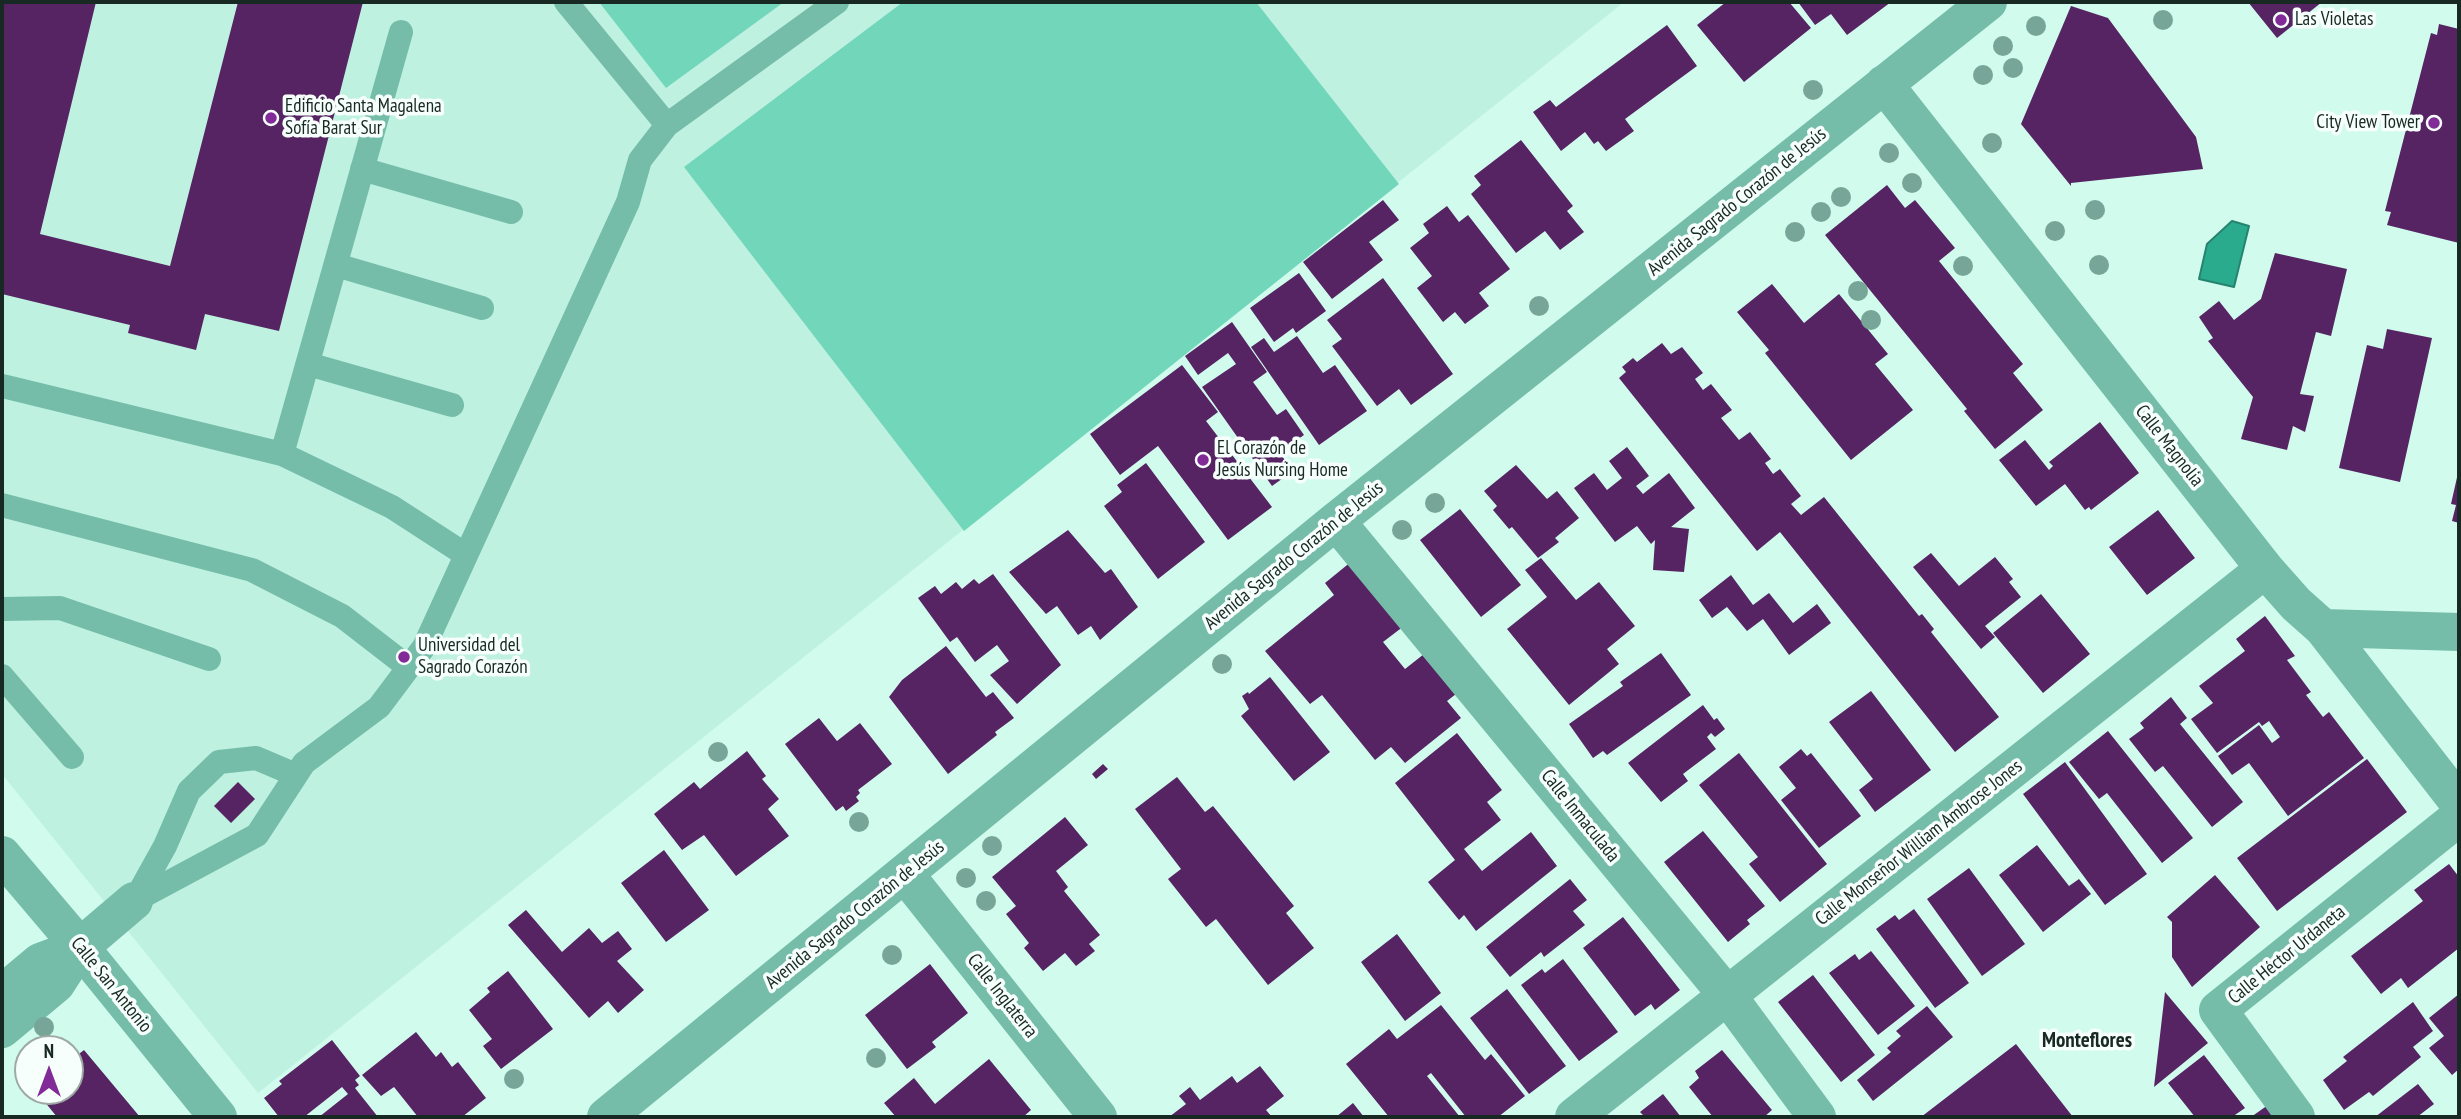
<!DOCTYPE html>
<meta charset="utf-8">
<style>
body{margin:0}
#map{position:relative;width:2461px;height:1119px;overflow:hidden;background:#d0fbed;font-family:"PT Sans Narrow",sans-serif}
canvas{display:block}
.frame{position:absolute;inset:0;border:4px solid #182823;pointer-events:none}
.north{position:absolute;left:14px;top:1035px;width:70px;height:70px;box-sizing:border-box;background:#f7fffc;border:2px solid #9ea9a5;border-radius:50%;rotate:0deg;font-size:19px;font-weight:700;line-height:28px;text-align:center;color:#182823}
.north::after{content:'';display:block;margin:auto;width:24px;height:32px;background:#822b98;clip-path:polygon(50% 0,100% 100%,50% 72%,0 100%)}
</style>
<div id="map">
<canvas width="2461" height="1119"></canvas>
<div class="frame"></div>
<div class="north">N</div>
</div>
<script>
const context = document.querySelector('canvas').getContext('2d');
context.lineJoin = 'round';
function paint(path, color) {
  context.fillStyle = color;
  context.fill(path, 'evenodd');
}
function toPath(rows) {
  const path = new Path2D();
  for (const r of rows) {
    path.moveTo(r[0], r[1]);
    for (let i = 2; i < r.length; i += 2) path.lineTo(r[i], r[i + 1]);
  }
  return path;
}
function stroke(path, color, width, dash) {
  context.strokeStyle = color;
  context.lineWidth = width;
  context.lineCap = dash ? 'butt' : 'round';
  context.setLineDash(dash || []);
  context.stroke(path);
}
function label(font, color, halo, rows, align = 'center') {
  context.font = font + ' "PT Sans Narrow",sans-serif';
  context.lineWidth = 7;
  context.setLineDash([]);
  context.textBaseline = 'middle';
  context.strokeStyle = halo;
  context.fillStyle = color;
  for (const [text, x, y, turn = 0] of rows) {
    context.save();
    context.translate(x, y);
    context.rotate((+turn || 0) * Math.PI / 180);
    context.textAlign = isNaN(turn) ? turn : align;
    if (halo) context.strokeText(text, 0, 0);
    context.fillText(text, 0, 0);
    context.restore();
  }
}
paint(toPath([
 [2,2,1624,2,258,1093,2,774]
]), '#bef1e0');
paint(toPath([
 [599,2,784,2,666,88],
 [903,2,1256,2,1399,184,964,531,684,167]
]), '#72d6ba');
const water = toPath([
 [2232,221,2249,226,2234,287,2199,279,2207,244,2232,221]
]);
paint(water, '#2bab8e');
stroke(water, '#25846e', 2);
paint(toPath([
 [2,2,96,2,40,234,170,266,238,2,363,2,279,331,205,314,196,350,128,333,130,325,2,294],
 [1726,2,1789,2,1811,28,1744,82,1697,25],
 [1798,2,1891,2,1847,35,1831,14,1815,25],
 [2248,2,2322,2,2277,38],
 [2071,6,2108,18,2196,137,2203,169,2071,183,2071,186,2021,124],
 [2439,24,2459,29,2459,243,2387,225,2391,212,2385,211,2431,33,2437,35],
 [1667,25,1697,66,1625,119,1634,131,1606,151,1598,141,1594,144,1585,132,1561,151,1533,112,1550,100,1556,107],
 [1521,140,1573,206,1567,211,1584,232,1560,250,1545,231,1516,253,1471,194,1481,185,1474,176],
 [1887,185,1905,208,1915,200,1955,248,1939,261,2023,364,2013,373,2043,410,1995,449,1964,411,1967,409,1825,235],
 [1383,200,1399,220,1369,242,1383,260,1332,299,1303,262],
 [1447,206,1459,222,1468,215,1510,269,1479,293,1489,306,1465,324,1455,312,1443,322,1417,288,1432,276,1410,248,1429,233,1423,224],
 [2275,253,2347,269,2331,336,2316,332,2300,394,2314,396,2305,432,2293,426,2287,450,2241,439,2253,397,2208,341,2213,338,2199,317,2219,301,2234,320,2261,299],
 [1299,273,1326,311,1296,333,1293,328,1274,342,1250,308],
 [1383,278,1453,374,1411,405,1399,389,1377,406,1332,346,1342,339,1327,320],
 [1772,284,1804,323,1839,294,1888,354,1875,364,1913,410,1851,460,1765,353,1769,350,1737,312],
 [1232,322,1267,372,1253,382,1277,415,1286,409,1304,435,1279,452,1293,471,1272,486,1202,387,1236,364,1228,353,1198,375,1185,356],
 [2387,329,2432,338,2400,482,2339,468,2367,345,2383,349],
 [1297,336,1323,373,1335,365,1367,411,1319,445,1251,347,1264,338,1274,352],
 [1662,343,1671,354,1682,347,1703,373,1695,379,1703,390,1711,384,1732,410,1721,418,1739,440,1750,432,1771,459,1765,463,1773,474,1780,469,1801,496,1791,504,1801,515,1824,497,1919,616,1922,614,1934,629,1931,632,1999,717,1955,752,1780,532,1757,551,1619,378,1626,372,1622,367,1633,358,1637,362],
 [1182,365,1218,412,1206,421,1272,507,1228,540,1158,446,1120,475,1090,434],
 [2100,422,2139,473,2091,510,2089,507,2085,510,2065,484,2036,506,1999,460,2025,440,2049,470,2053,466,2049,462],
 [1627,447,1649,476,1636,486,1643,494,1669,473,1695,508,1671,527,1689,529,1684,572,1653,570,1655,540,1651,544,1637,526,1615,542,1574,488,1594,473,1607,490,1622,478,1609,461],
 [1146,463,1205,542,1158,579,1104,506,1122,492,1117,485],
 [1516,465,1547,499,1557,491,1579,518,1555,538,1559,542,1538,558,1512,527,1509,529,1493,510,1497,506,1484,491],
 [2458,473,2459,473,2459,523,2452,521,2456,505,2451,504],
 [1460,509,1521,585,1481,617,1420,540],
 [2158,510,2195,558,2147,595,2109,547],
 [1068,530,1105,573,1111,569,1138,607,1100,640,1091,626,1078,635,1057,606,1046,614,1009,572],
 [1931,553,1959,586,1995,557,2013,579,2009,582,2021,597,1985,626,1995,637,1981,649,1913,567],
 [1541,558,1576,600,1599,582,1635,626,1607,649,1619,664,1569,705,1507,629,1547,597,1525,570],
 [1352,561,1404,626,1383,642,1405,669,1424,654,1456,694,1447,701,1461,718,1405,763,1391,747,1375,760,1322,695,1310,704,1265,651,1334,595,1325,583],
 [993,574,1061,665,1017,704,990,675,1009,661,997,645,975,662,957,637,950,642,918,598,935,586,941,594,956,582,962,589,974,579,979,584],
 [1731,575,1753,605,1769,593,1793,623,1817,604,1831,623,1789,655,1763,619,1747,631,1727,607,1712,618,1699,600],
 [2041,594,2090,654,2043,693,1993,633],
 [2265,616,2295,656,2287,660,2311,692,2306,695,2323,717,2329,712,2364,758,2288,816,2249,763,2232,775,2218,756,2259,725,2272,743,2280,737,2269,721,2262,726,2259,722,2217,753,2191,719,2213,703,2199,686,2245,651,2236,639],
 [946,646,986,697,993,692,1014,718,995,732,997,735,948,774,889,697,902,680],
 [1661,653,1691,695,1607,755,1603,751,1593,758,1569,724,1623,686,1620,682],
 [1270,677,1330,752,1294,781,1241,716,1249,709,1242,696,1248,692,1249,694],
 [1871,691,1931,770,1875,812,1859,790,1873,779,1829,722],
 [2171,697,2187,718,2180,724,2243,802,2212,827,2163,766,2155,772,2129,739,2144,728,2140,723],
 [1703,705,1714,720,1717,718,1725,729,1715,737,1711,733,1707,737,1716,749,1683,774,1688,781,1661,802,1628,763],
 [819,718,837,741,860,723,892,764,858,790,860,793,856,797,859,801,846,811,843,806,836,811,785,744],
 [2108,731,2193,838,2162,863,2107,793,2099,799,2069,762],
 [1457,733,1502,790,1487,802,1501,820,1464,849,1482,871,1531,832,1557,866,1476,931,1464,915,1459,920,1428,882,1455,860,1395,783],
 [1801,749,1807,756,1811,753,1861,816,1819,848,1781,800,1796,788,1779,767],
 [747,751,766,776,762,779,779,799,768,809,789,836,736,876,704,835,682,850,654,814,694,782,700,789],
 [1739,753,1827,864,1780,902,1749,864,1758,857,1699,785],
 [2367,759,2407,812,2277,911,2237,858],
 [2065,762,2147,874,2105,905,2023,794],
 [1103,764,1108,769,1096,779,1092,774],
 [1177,777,1205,812,1213,806,1294,906,1286,913,1314,948,1268,985,1216,919,1206,927,1168,879,1181,869,1135,809],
 [238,782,255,799,231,823,214,806],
 [1065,817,1088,845,1056,871,1068,887,1064,891,1100,935,1089,944,1095,951,1076,966,1065,953,1043,971,1024,948,1029,943,1006,914,1016,906,992,877],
 [1703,831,1765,906,1747,920,1750,924,1728,942,1664,862],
 [2037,845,2069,886,2079,879,2091,894,2043,932,1999,875],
 [664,850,709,910,666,942,621,883],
 [2449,864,2459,877,2459,948,2408,988,2401,978,2381,994,2351,956,2423,901,2414,890],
 [1969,868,2025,944,1982,976,1927,899],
 [2215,875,2260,927,2192,987,2172,957,2172,922,2167,917],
 [1570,879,1587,900,1573,911,1585,925,1544,957,1541,952,1510,977,1486,947],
 [1914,909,1969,983,1935,1008,1876,929,1895,915,1899,920],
 [526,910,562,952,589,928,602,943,618,931,632,949,617,961,644,990,618,1013,608,1001,589,1018,508,925],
 [1623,917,1680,990,1655,1010,1651,1004,1635,1016,1583,948],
 [1397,934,1441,993,1405,1021,1361,962],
 [1871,951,1915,1006,1878,1035,1829,973,1855,954,1859,960],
 [1563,959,1618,1032,1579,1061,1521,985,1542,969,1545,973],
 [930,964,968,1013,932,1042,936,1047,907,1069,865,1015],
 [508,971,553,1029,501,1069,483,1046,492,1039,469,1010,490,992,487,988],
 [1813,975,1875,1055,1841,1082,1778,1002],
 [1507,989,1566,1066,1529,1094,1470,1018],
 [2165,992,2208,1043,2154,1087],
 [2459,994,2459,1069,2452,1075,2429,1048,2444,1036,2429,1018],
 [2413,1002,2433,1031,2413,1047,2421,1057,2373,1096,2369,1092,2344,1110,2323,1080,2347,1061,2343,1057],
 [1441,1005,1485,1060,1491,1054,1525,1096,1498,1117,1466,1117,1431,1073,1427,1076,1460,1117,1389,1117,1346,1064,1389,1029,1397,1039],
 [1927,1006,1953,1037,1873,1101,1857,1080,1891,1052,1887,1048,1901,1036,1896,1031],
 [416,1032,436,1057,441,1052,452,1067,458,1062,486,1098,462,1117,418,1117,394,1087,381,1096,362,1075],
 [332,1040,360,1076,355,1080,359,1085,355,1088,378,1117,319,1117,348,1094,342,1087,304,1117,279,1117,264,1098,282,1084,279,1081],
 [2016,1044,2073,1117,1921,1117],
 [84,1050,140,1117,57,1117,44,1101,55,1091,70,1091,72,1077,70,1061],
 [1722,1050,1772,1110,1764,1117,1713,1117,1689,1087,1699,1078,1695,1071],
 [2204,1055,2245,1108,2232,1117,2195,1117,2168,1083],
 [989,1059,1031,1110,1023,1117,896,1117,884,1103,914,1078,935,1104],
 [1260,1066,1284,1096,1266,1110,1272,1117,1169,1117,1186,1104,1179,1096,1190,1087,1200,1100,1232,1076,1237,1083],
 [2418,1084,2434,1104,2417,1117,2375,1117],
 [1663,1094,1681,1117,1639,1117,1643,1115,1640,1112],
 [1353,1103,1364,1117,1336,1117],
 [2268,1105,2277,1117,2251,1117]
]), '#562463');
stroke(toPath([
 [566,2,667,125],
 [362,169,511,212],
 [336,265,482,308],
 [308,364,452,405],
 [2,386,282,454,392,507,466,555],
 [282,454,401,32],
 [2,505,252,570,342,616,408,667],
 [2,609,60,608,209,659],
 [2,676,72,757],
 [135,900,165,846,189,791,219,762,256,758,296,775],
 [134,901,257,835,304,763,379,707,424,647,628,202,640,160,667,125,837,2]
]), '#75bda8', 24);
stroke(toPath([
 [1884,84,2265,569,2296,604,2323,628,2459,803],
 [1336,521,1727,995,1817,1117],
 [2323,628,2459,632],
 [2,855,80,947,218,1117],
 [905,874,1098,1117],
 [2,994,40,962,80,947],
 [2,1029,56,984,80,947,134,901],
 [606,1117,1336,521,1988,2],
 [1574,1117,2265,569],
 [2296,1117,2218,1010,2459,817]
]), '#75bda8', 38);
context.fillStyle = '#77a598';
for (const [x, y] of [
 [2163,20],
 [2036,26],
 [2003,46],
 [2013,68],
 [1983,75],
 [1813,90],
 [1992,143],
 [1889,153],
 [1912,183],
 [1841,197],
 [2095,210],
 [1821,212],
 [2055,231],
 [1795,232],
 [2099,265],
 [1963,266],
 [1858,291],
 [1539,306],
 [1871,320],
 [1435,503],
 [1402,530],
 [1222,664],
 [718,752],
 [859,822],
 [992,846],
 [966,878],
 [986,901],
 [892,955],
 [44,1027],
 [876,1058],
 [514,1079]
]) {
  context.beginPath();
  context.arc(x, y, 10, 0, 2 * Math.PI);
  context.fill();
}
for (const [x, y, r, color] of [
 [2281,20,7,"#822b98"],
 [271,118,7,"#822b98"],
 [2434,123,7,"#822b98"],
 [1203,460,7,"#822b98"],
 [404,657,7,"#822b98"]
]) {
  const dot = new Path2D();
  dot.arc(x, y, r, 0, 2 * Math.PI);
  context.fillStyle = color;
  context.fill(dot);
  stroke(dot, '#f7fffc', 2.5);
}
label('19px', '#182823', '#f7fffc', [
 ["Las Violetas",2295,20],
 ["Edificio Santa Magalena",285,107],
 ["Sofía Barat Sur",285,129],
 ["City View Tower",2420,123,"right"],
 ["El Corazón de",1217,449],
 ["Jesús Nursing Home",1217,471],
 ["Universidad del",418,646],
 ["Sagrado Corazón",418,668]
], 'left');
label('19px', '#182823', '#f7fffc', [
 ["Avenida Sagrado Corazón de Jesús",1737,202,-39],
 ["Calle Magnolia",2169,446,52],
 ["Avenida Sagrado Corazón de Jesús",1294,556,-39],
 ["Calle Inmaculada",1580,816,51],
 ["Calle Monseñor William Ambrose Jones",1919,843,-38],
 ["Avenida Sagrado Corazón de Jesús",855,915,-39],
 ["Calle Héctor Urdaneta",2287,955,-39],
 ["Calle San Antonio",111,985,51],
 ["Calle Inglaterra",1002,996,52]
]);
label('bold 21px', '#182823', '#f7fffc', [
 ["Monteflores",2087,1041]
]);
</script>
